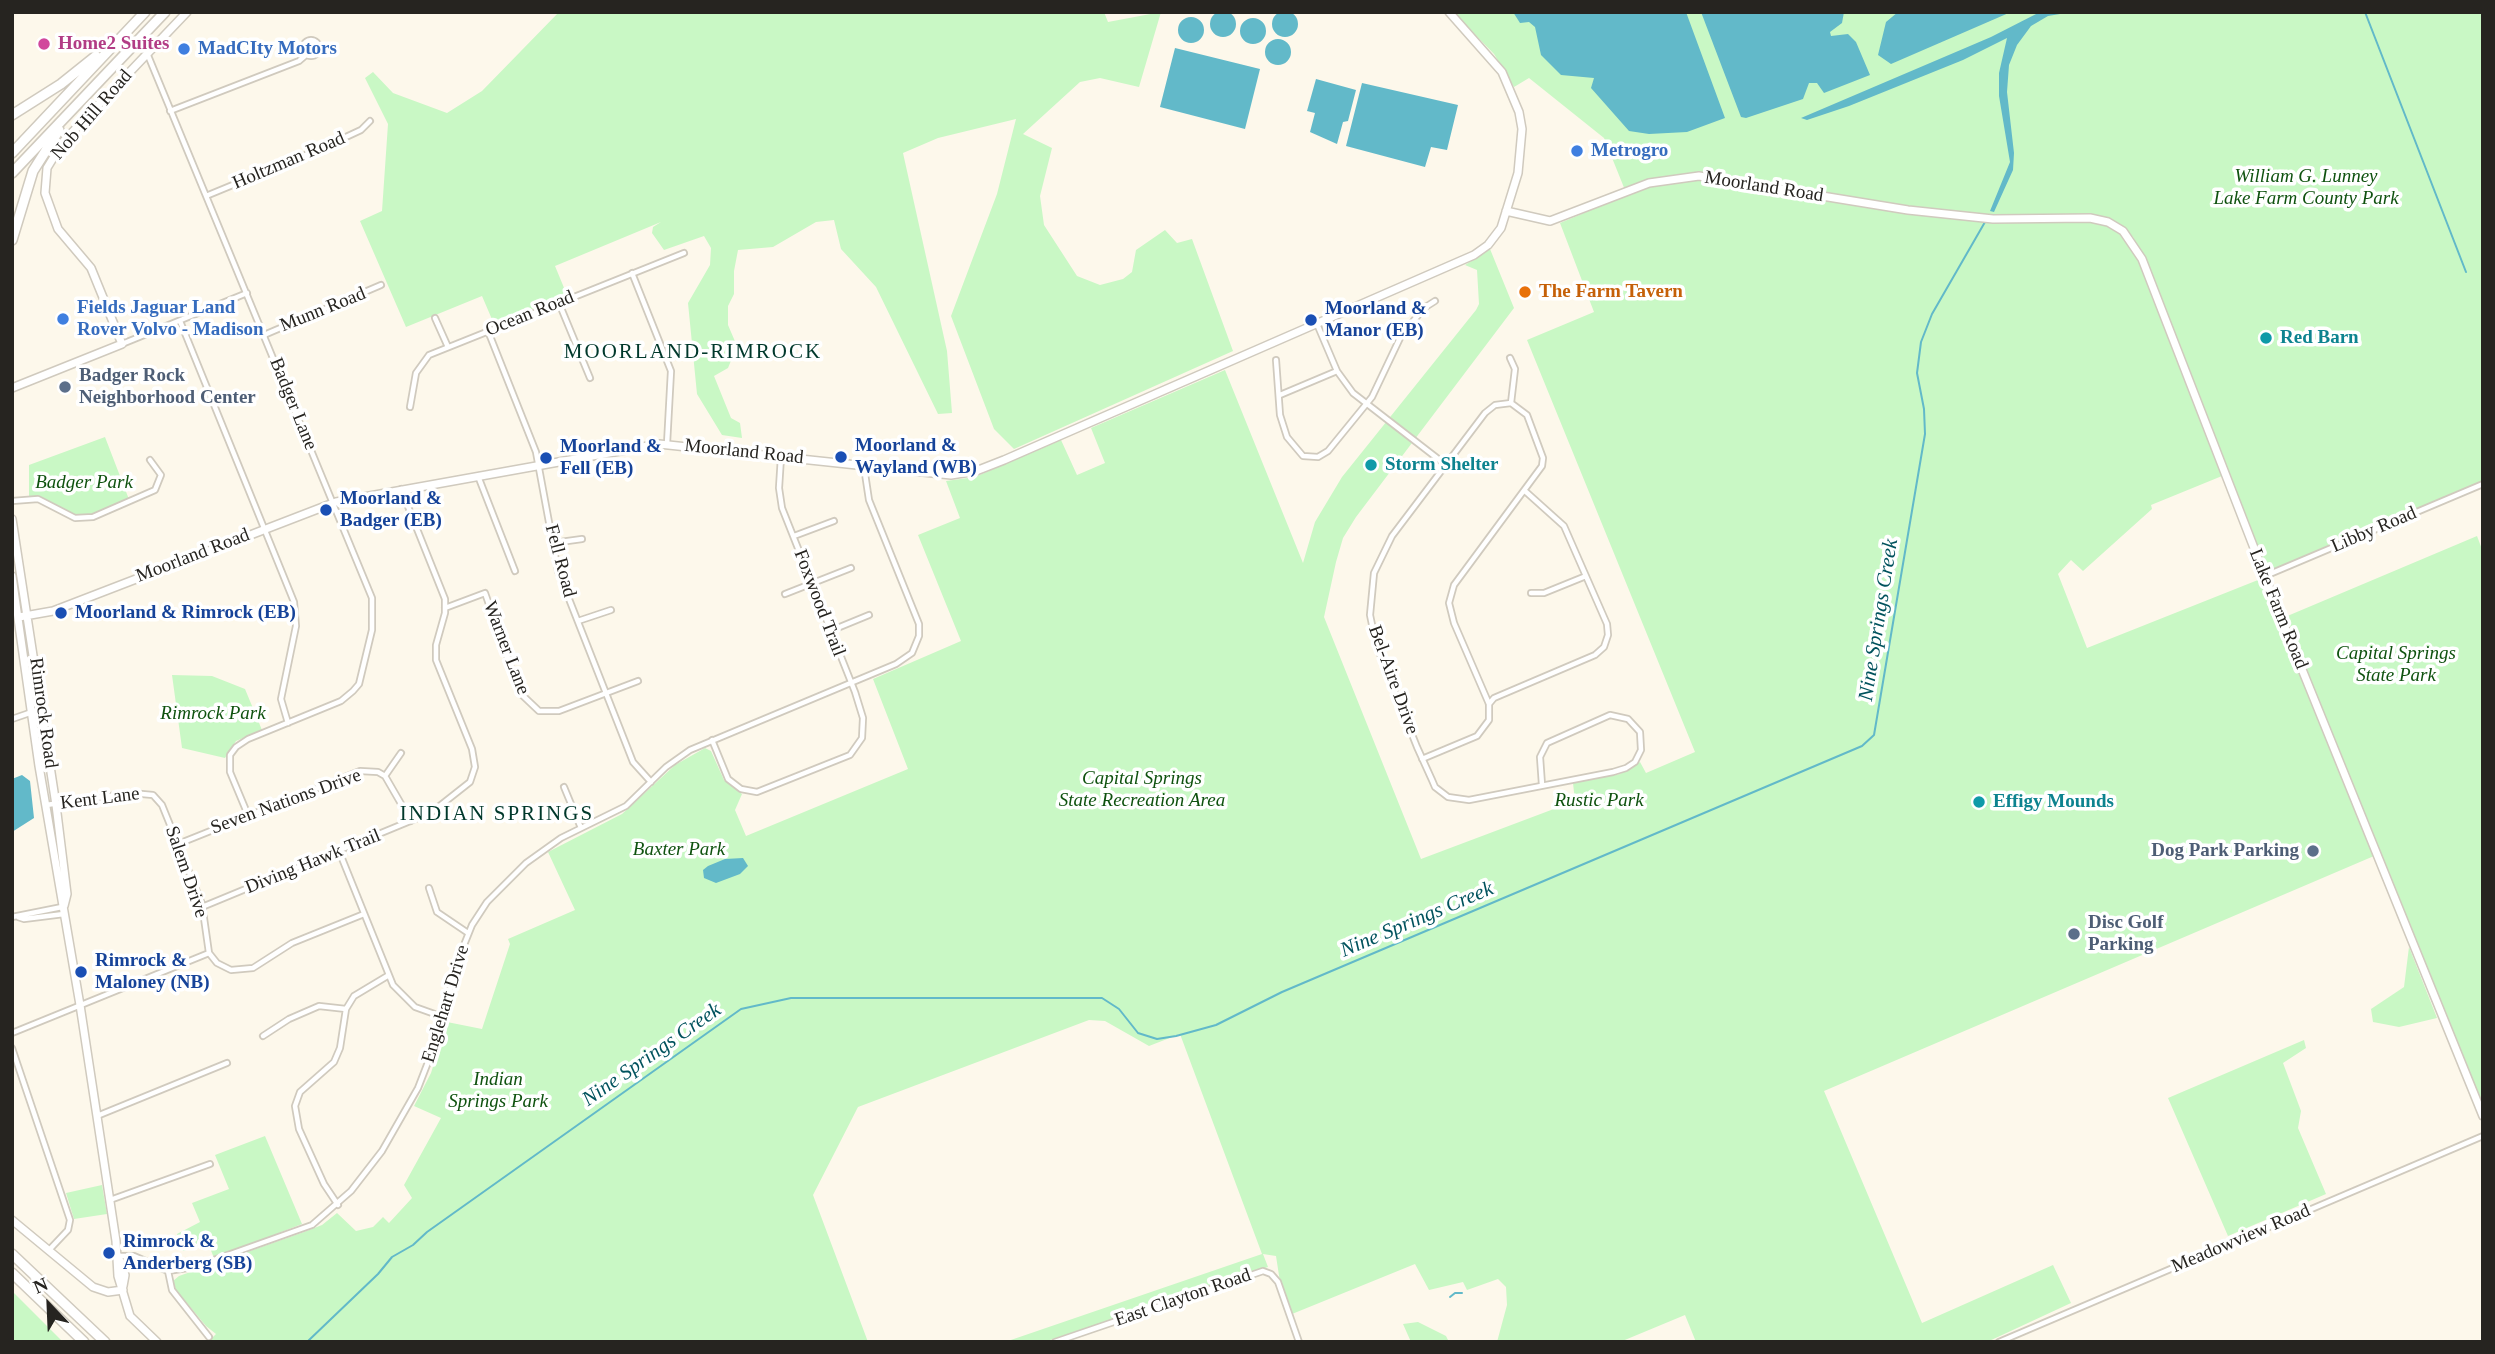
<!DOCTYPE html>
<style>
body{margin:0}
#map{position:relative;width:2495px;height:1354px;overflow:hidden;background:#fdf8eb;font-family:"Times New Roman",serif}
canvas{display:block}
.frame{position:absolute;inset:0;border:14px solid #262420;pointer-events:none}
.north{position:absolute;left:14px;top:1270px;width:70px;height:70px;-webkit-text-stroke:5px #fff;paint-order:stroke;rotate:337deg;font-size:19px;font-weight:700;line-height:28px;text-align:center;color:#262420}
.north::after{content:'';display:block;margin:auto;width:24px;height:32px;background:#262420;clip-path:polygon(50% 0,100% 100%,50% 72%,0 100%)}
</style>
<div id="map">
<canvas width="2495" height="1354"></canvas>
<div class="frame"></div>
<div class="north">N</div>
</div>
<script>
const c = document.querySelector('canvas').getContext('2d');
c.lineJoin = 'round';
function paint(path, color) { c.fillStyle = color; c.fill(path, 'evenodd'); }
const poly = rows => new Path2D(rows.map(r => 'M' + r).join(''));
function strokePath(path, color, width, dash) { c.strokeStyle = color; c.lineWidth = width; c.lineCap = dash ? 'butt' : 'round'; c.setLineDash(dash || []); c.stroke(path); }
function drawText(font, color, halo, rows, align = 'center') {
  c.font = font + ' "Times New Roman",serif'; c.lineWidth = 7; c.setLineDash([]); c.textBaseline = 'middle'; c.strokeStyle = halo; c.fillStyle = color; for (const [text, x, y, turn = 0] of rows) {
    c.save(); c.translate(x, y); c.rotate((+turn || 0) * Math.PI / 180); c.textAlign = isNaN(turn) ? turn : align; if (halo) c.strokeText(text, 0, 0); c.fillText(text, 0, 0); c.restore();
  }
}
const green = poly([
 [559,12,1104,12,1108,22,1161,12,1139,87,1100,78,1080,82,1023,134,1052,148,1040,196,1044,225,1077,276,1100,285,1123,279,1132,272,1136,250,1165,230,1177,243,1192,239,1233,351,1014,449,994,429,951,316,997,194,1016,119,938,138,903,153,947,351,952,413,938,414,876,287,841,249,834,220,816,222,773,247,738,250,734,271,734,294,728,306,728,325,737,346,728,368,714,376,731,418,740,423,742,438,722,435,697,394,688,303,710,265,711,248,704,236,664,250,652,233,653,227,661,222,555,266,567,295,494,324,482,296,406,327,360,221,382,211,388,124,365,78,373,72,393,93,447,113,482,91],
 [1453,12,2483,12,2483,481,2286,565,2271,569,2263,563,2161,297,2133,237,2111,220,1988,214,1982,222,2093,221,2111,226,2126,238,2135,251,2222,476,2151,505,2152,509,2083,571,2071,560,2058,574,2087,648,2263,578,2374,856,1824,1091,1922,1323,2053,1265,2071,1303,1987,1342,1696,1342,1685,1315,1620,1342,1497,1342,1507,1305,1506,1287,1498,1279,1467,1290,1463,1282,1429,1290,1415,1264,1292,1314,1280,1282,1276,1256,1263,1254,1268,1267,1044,1342,1005,1342,1262,1254,1180,1034,1149,1046,1105,1021,1089,1020,858,1107,813,1195,868,1342,208,1342,216,1334,206,1326,176,1290,173,1281,179,1276,304,1232,322,1225,337,1213,356,1231,373,1227,383,1217,389,1223,412,1198,404,1185,441,1118,414,1106,431,1073,447,1022,482,1029,510,944,508,939,575,910,548,852,622,814,675,765,705,748,711,751,724,780,742,794,735,810,746,836,908,769,873,679,961,641,918,535,960,518,946,481,975,477,1061,440,1077,475,1105,463,1091,428,1225,370,1303,563,1315,522,1342,477,1476,310,1479,304,1477,270,1465,265,1490,249,1514,308,1356,517,1343,538,1336,562,1324,617,1421,859,1575,801,1573,783,1620,774,1640,762,1646,773,1695,752,1527,340,1594,312,1560,223,1627,195,1604,138,1529,78,1514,87,1494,54],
 [105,437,130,502,93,517,79,519,29,498,29,465],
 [2477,536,2483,552,2483,1109,2285,617],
 [172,675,212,676,245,689,262,730,236,741,225,758,182,748],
 [2409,947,2437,1018,2399,1027,2373,1022,2371,1009,2404,987],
 [2304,1040,2306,1048,2283,1063,2301,1111,2298,1128,2326,1194,2228,1236,2168,1098],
 [265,1136,302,1224,214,1258,208,1243,183,1251,177,1234,200,1222,192,1203,229,1189,215,1155],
 [102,1185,107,1214,74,1219,66,1193],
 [12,1291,63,1342,12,1342],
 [1418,1322,1446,1336,1449,1342,1411,1342,1403,1324]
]);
const water = poly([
 '1272 24a13 13 0 1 1 26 0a13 13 0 1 1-26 0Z',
 '1210 24a13 13 0 1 1 26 0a13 13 0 1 1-26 0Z',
 [1513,12,1686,12,1725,118,1687,132,1649,134,1629,131,1591,88,1594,78,1561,75,1541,55,1535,27,1529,22,1520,23],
 [1701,12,1844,12,1842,23,1830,32,1831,36,1848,34,1856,42,1870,75,1824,93,1817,83,1809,83,1803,99,1746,118,1741,117],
 [1898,12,2011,12,1891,64,1878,55,1886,22],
 [2040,12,2072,12,2048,16,2031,26,2017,45,2009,65,2007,92,2014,153,2013,170,1994,212,1990,211,2010,162,1999,96,1999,73,2007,38,1963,60,1849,106,1807,120,1801,118,1991,37],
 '1178 30a13 13 0 1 1 26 0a13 13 0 1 1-26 0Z',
 '1240 31a13 13 0 1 1 26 0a13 13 0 1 1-26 0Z',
 '1265 52a13 13 0 1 1 26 0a13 13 0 1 1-26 0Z',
 [1175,48,1260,69,1245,129,1160,107],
 [1316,79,1356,90,1348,121,1343,122,1337,144,1310,132,1315,113,1307,111],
 [1362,83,1458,105,1447,150,1431,147,1425,167,1346,146],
 [22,775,30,781,34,818,12,832,12,779],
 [743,858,748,866,740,874,716,883,704,878,703,870,708,866,725,859]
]);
const stream = poly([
 [2365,12,2466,272],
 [1450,1297,1455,1293,1462,1293],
 [307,1342,378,1274,392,1257,413,1245,427,1232,741,1009,791,998,1102,998,1119,1009,1138,1033,1157,1039,1176,1036,1216,1025,1282,992,1862,746,1874,735,1925,434,1924,409,1917,373,1921,342,1932,314,1985,222]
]);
const street = poly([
 '303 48a8 8 0 1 1 16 0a8 8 0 1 1-16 0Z',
 [147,53,372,598,372,630,359,684,353,691,341,701,248,739,236,747,230,755,230,772,248,815],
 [170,111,299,61,306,55],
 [206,196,320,149,361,130,370,121],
 [632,273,671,371,667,444],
 [559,303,590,378],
 [435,318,448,347],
 [180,321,294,602,296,626,281,699,288,723],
 [1317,324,1337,371,1353,393,1446,465],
 [488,331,536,452,558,571,633,762,651,782],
 [264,335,381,285],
 [122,344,247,293],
 [1510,358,1515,369,1511,403],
 [1276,360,1280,415,1287,437,1303,456,1318,457,1328,451,1372,397,1401,336,1424,308,1435,301],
 [1280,395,1337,371],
 [410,407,416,373,429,355,684,253],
 [478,476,515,571],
 [12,501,38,499,75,518,93,517,155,490,161,475,150,460],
 [794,536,834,521],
 [553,543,582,539],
 [2265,576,2483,484],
 [1531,593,1544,593,1586,576],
 [785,594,851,568],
 [445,608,485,593,520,693,539,711,559,711,638,681],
 [578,621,611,610],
 [830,631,869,615],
 [1489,704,1494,698,1595,655,1604,647,1608,635,1607,624,1564,526,1525,491],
 [12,719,41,709],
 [712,740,728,779,741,789,757,792,850,755,862,738,863,718,855,692,782,508,779,488,781,457],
 [1422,759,1477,736,1489,720,1489,704,1454,623,1449,603,1454,585,1542,466,1543,458,1527,415,1511,403,1495,405,1485,413,1392,536,1374,573,1370,615,1376,644,1417,747,1432,780,1435,787,1448,797,1469,800,1613,772,1626,768,1635,762,1641,750,1640,732,1628,719,1610,715,1547,743,1540,757,1542,785],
 [385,776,401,753],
 [564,787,581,828],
 [46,805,131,793,153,795,162,805,202,904,209,953,217,963,231,970,253,968,292,943,364,914],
 [178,844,360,771,378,772,385,776,411,821],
 [339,851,393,985,415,1007,443,1017],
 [429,888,437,912,468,933],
 [202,907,432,812,470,782,475,767,472,749,436,660,436,645,445,613,445,599,401,489],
 [12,917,62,907],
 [18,917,24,919,64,914],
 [12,1033,209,953],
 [263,1036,289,1019,319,1006,346,1009],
 [12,1048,70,1220,68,1230,50,1249],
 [97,1116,227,1063],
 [110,1200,210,1164],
 [338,1205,324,1184,299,1129,295,1106,300,1092,334,1062,340,1048,346,1009,354,996,389,975],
 [119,1256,134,1256,168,1271,172,1290,209,1337],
 [168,1271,194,1267,312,1225,351,1191,382,1151,418,1088,437,1039,458,960,472,925,487,902,526,863,561,838,626,806,666,767,690,750,896,664,912,653,919,636,919,624,869,500,864,467],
 [1055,1342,1263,1271,1271,1274,1278,1282,1299,1342],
 [1999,1342,2483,1136]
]);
const secondary = poly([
 [1506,211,1550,221,1649,183,1699,176,1908,210,1993,219,2090,218,2108,222,2123,231,2142,259,2280,615,2483,1116],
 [12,388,122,344,91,268,58,229,45,193,47,168,63,142,187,12],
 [12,519,56,805,67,894,64,906],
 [12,576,39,766,80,1005,116,1241,118,1276,130,1316,157,1342],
 [19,617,53,611,336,502,659,444,951,475,976,471,1004,460,1474,255,1488,245,1501,228,1518,173,1522,129,1519,112,1502,72,1449,12],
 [12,1220,93,1287,108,1292,123,1290],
 [118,1256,125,1275,123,1286]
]);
const highway = poly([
 [12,115,61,84,96,56],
 [12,153,145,12],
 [12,173,165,12],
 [12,240,33,171,59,130],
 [12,1254,105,1342],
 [12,1273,84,1342]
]);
const markers = [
 [44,44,7,"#d1479c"],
 [184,49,7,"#3f7fe0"],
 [1577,151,7,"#3f7fe0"],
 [1525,292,7,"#e8710a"],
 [63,319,7,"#3f7fe0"],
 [1311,320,7,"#1a4fb4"],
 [2266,338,7,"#0f9aa8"],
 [65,387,7,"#5c6f8a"],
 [841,457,7,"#1a4fb4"],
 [546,458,7,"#1a4fb4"],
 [1371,465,7,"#0f9aa8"],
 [326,510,7,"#1a4fb4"],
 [61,613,7,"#1a4fb4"],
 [1979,802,7,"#0f9aa8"],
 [2313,851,7,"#5c6f8a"],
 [2074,934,7,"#5c6f8a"],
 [81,972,7,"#1a4fb4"],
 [109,1253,7,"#1a4fb4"]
];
const hotelNames = [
 ["Home2 Suites",58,44]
];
const shopNames = [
 ["MadCIty Motors",198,49],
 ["Metrogro",1591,151],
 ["Fields Jaguar Land",77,308],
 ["Rover Volvo - Madison",77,330]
];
const streetNames = [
 ["Nob Hill Road",92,115,-49],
 ["Holtzman Road",289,161,-23],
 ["Moorland Road",1764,187,9],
 ["Munn Road",323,310,-22],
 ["Ocean Road",530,314,-22],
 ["Badger Lane",293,404,68],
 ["Moorland Road",744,452,6],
 ["Libby Road",2374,530,-23],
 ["Moorland Road",193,556,-21],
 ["Fell Road",560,561,75],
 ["Foxwood Trail",819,603,69],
 ["Lake Farm Road",2278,609,68],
 ["Warner Lane",506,648,69],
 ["Bel-Aire Drive",1393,680,70],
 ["Rimrock Road",43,713,82],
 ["Kent Lane",100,799,-7],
 ["Seven Nations Drive",286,802,-20],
 ["Diving Hawk Trail",313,862,-22],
 ["Salem Drive",186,872,71],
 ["Englehart Drive",446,1004,-73],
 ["Meadowview Road",2241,1239,-23],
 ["East Clayton Road",1183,1298,-19]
];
const parkNames = [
 ["William G. Lunney",2306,177],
 ["Lake Farm County Park",2306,199],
 ["Badger Park",84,483],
 ["Capital Springs",2396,654],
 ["State Park",2396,676],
 ["Rimrock Park",213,714],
 ["Capital Springs",1142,779],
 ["State Recreation Area",1142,801],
 ["Rustic Park",1599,801],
 ["Baxter Park",679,850],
 ["Indian",498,1080],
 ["Springs Park",498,1102]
];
const foodNames = [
 ["The Farm Tavern",1539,292]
];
const transitNames = [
 ["Moorland &",1325,309],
 ["Manor (EB)",1325,331],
 ["Moorland &",855,446],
 ["Wayland (WB)",855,468],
 ["Moorland &",560,447],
 ["Fell (EB)",560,469],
 ["Moorland &",340,499],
 ["Badger (EB)",340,521],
 ["Moorland & Rimrock (EB)",75,613],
 ["Rimrock &",95,961],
 ["Maloney (NB)",95,983],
 ["Rimrock &",123,1242],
 ["Anderberg (SB)",123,1264]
];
const cultureNames = [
 ["Red Barn",2280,338],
 ["Storm Shelter",1385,465],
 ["Effigy Mounds",1993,802]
];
const serviceNames = [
 ["Badger Rock",79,376],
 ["Neighborhood Center",79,398],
 ["Dog Park Parking",2299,851,"right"],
 ["Disc Golf",2088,923],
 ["Parking",2088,945]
];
const neighbourhoodNames = [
 ["MOORLAND-RIMROCK",693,352],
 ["INDIAN SPRINGS",497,814]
];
const waterNames = [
 ["Nine Springs Creek",1879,620,-81],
 ["Nine Springs Creek",1417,920,-23],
 ["Nine Springs Creek",652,1055,-35]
];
paint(green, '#c9f8c5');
paint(water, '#62b9c9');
strokePath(stream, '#62b9c9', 2);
strokePath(street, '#d0cabe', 8);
strokePath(secondary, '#d0cabe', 10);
strokePath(highway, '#d0cabe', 12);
strokePath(street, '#fff', 4.5);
strokePath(secondary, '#fff', 7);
strokePath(highway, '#fff', 9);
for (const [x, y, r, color] of markers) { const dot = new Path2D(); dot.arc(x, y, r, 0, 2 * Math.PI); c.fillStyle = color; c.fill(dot); strokePath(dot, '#fff', 2.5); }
drawText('bold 19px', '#b23c85', '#fff', hotelNames, 'left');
drawText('bold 19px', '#366cbe', '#fff', shopNames, 'left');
drawText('19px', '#262420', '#fff', streetNames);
drawText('italic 19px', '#0f520f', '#fff', parkNames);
drawText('bold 19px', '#c56008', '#fff', foodNames, 'left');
drawText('bold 19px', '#164399', '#fff', transitNames, 'left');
drawText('bold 19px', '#0d838f', '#fff', cultureNames, 'left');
drawText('bold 19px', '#4e5e75', '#fff', serviceNames, 'left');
c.letterSpacing = '2px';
drawText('21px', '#00382b', '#fff', neighbourhoodNames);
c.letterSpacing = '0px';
drawText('italic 21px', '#00525d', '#fff', waterNames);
</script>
